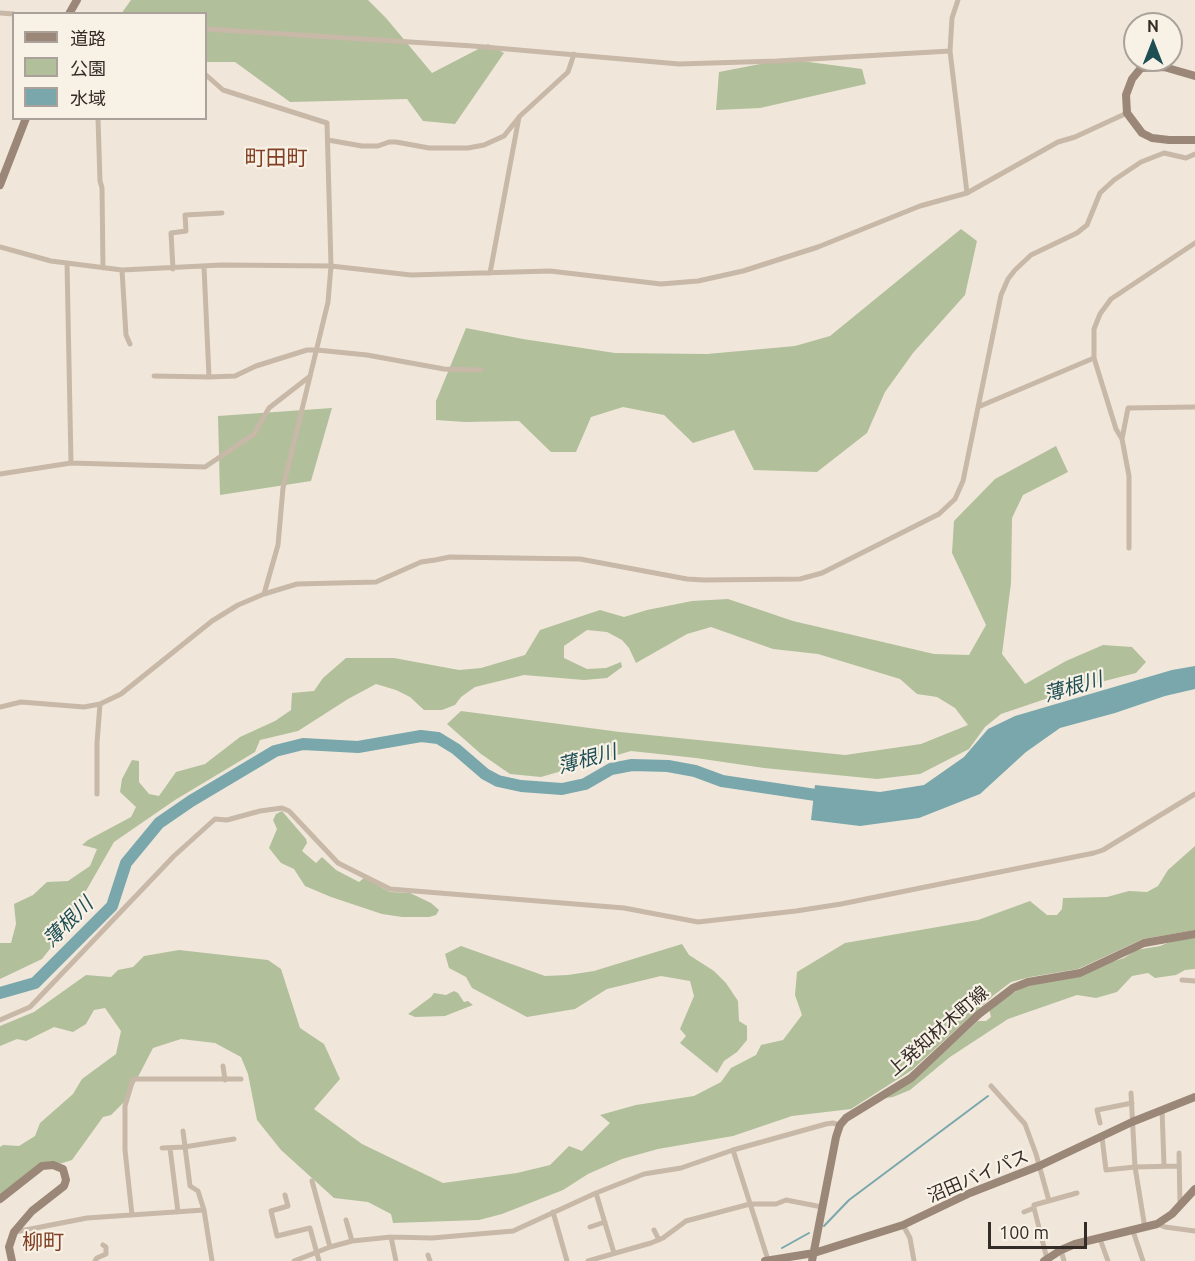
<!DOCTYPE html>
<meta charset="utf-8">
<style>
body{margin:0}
#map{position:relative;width:1195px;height:1261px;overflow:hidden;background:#f0e7da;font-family:Ubuntu,"Noto Sans JP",sans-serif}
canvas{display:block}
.legend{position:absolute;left:12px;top:12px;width:195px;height:108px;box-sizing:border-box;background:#f8f1e6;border:2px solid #aaa29a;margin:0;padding:8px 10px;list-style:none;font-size:18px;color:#342c27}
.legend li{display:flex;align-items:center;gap:12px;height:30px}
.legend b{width:30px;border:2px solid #aaa29a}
.north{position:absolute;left:1123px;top:12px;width:60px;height:60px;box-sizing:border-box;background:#f8f1e6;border:2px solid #aaa29a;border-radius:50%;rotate:0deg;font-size:16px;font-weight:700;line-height:24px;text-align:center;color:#342c27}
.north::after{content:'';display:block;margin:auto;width:21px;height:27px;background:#1e4e54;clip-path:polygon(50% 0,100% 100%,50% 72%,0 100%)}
.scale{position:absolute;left:988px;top:1222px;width:99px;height:27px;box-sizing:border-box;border:3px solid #342c27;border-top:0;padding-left:8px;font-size:18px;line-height:21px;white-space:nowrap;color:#342c27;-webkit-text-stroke:4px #f8f1e6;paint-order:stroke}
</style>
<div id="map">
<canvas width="1195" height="1261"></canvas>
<ul class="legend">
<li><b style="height:8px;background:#9b8778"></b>道路</li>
<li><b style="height:16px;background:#b1bf9b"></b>公園</li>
<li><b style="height:16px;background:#7aa7ac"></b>水域</li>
</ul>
<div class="north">N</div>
<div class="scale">100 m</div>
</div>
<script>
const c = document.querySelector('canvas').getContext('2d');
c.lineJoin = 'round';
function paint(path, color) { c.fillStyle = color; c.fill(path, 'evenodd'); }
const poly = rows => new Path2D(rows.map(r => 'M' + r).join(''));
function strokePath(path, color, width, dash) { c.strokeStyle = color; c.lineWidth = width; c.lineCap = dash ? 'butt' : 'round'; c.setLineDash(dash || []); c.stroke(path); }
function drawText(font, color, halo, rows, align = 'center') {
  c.font = font + ' Ubuntu,"Noto Sans JP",sans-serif'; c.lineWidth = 4.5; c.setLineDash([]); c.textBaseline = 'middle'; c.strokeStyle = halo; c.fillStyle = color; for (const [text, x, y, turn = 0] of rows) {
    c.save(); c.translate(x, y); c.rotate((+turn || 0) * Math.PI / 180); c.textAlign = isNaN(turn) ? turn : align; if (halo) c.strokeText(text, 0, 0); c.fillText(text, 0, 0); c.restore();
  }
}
const green = poly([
 [131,0,368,0,386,18,432,73,488,44,504,53,455,124,423,121,407,99,290,102,235,62,206,62,206,14,121,14],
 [786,59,862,69,866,84,760,108,716,110,719,72],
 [961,229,977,241,965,295,913,353,885,392,867,433,817,472,754,470,734,430,693,443,664,415,623,407,591,417,576,452,551,452,519,421,465,422,436,420,436,401,466,328,523,339,615,353,707,354,795,346,830,336],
 [332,408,311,481,220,495,218,416],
 [1056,446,1068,472,1023,495,1012,518,1011,583,1002,654,1025,684,1066,661,1103,645,1132,647,1146,662,1136,673,1081,687,1001,714,985,727,969,749,920,774,877,779,764,768,696,758,631,751,541,777,510,774,481,754,447,724,461,711,620,732,845,755,921,744,968,725,955,708,937,697,917,694,900,679,818,654,773,649,711,627,687,634,636,663,629,648,622,640,607,632,587,630,564,646,564,658,587,669,606,668,621,662,622,667,607,678,584,680,524,675,475,687,461,697,455,705,442,710,424,710,410,697,396,690,376,684,348,699,298,731,260,740,255,752,175,800,114,842,60,936,42,959,0,979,0,943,11,943,16,924,14,904,33,895,47,882,68,881,90,866,97,849,82,845,88,840,131,817,136,807,120,792,122,779,132,760,139,761,139,782,149,794,159,796,176,772,205,764,240,737,275,721,291,710,292,693,314,691,323,678,346,658,394,658,459,670,481,668,525,655,540,630,600,610,624,617,647,610,692,601,728,599,793,621,934,654,969,655,986,625,952,553,954,521,995,479],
 [282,811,306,839,307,843,302,851,316,863,322,857,336,870,359,882,364,878,390,892,410,893,431,903,439,910,436,915,429,917,402,917,382,914,331,897,305,886,294,869,281,863,269,848,277,829,273,820,276,814],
 [1195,846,1195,930,1143,939,1078,969,1030,977,1011,982,994,995,912,1070,851,1109,792,1116,733,1136,658,1149,622,1159,588,1174,563,1190,502,1214,479,1220,393,1223,391,1214,368,1202,334,1198,281,1150,257,1120,248,1074,241,1057,215,1043,181,1039,153,1048,126,1100,111,1115,103,1117,72,1160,59,1164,54,1162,0,1195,0,1147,3,1145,19,1146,35,1136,40,1123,73,1094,82,1079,116,1054,121,1031,105,1008,94,1010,86,1024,73,1032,54,1027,26,1041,17,1039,0,1046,0,1026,34,1012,86,975,111,977,118,970,133,967,144,956,179,950,268,960,281,969,300,1028,324,1044,340,1079,314,1109,362,1144,443,1183,517,1173,550,1165,569,1146,582,1151,610,1123,600,1115,636,1105,694,1096,721,1082,731,1068,756,1055,761,1045,783,1040,802,1015,795,995,797,972,845,943,978,920,1030,901,1047,915,1057,915,1062,909,1063,898,1107,897,1129,891,1147,892,1158,886,1168,870],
 [1195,936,1195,969,1185,970,1176,975,1155,978,1148,973,1132,976,1117,992,1096,998,1077,995,1008,1019,950,1057,910,1090,893,1097,886,1098,914,1079,978,1021,986,1021,991,1017,989,1009,1000,1000,1026,986,1108,963,1124,958,1136,950,1160,946,1175,940],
 [682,944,689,955,714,971,726,983,738,1001,739,1021,747,1026,747,1040,737,1052,724,1061,717,1073,680,1043,686,1036,680,1029,694,996,690,981,661,976,607,989,575,1009,527,1017,472,988,466,977,449,968,445,954,461,946,545,976,568,975,594,971],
 [454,991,458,993,464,1002,468,1001,473,1005,445,1016,415,1017,408,1014,431,997,434,993,446,995]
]);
const water = poly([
 [1195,666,1195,689,1165,696,1115,713,1060,728,1026,752,980,794,919,818,860,826,811,820,815,785,880,792,924,785,964,757,988,729,1015,716,1172,670]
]);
const stream = poly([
 [824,1226,849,1200,988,1096],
 [782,1248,809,1233]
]);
const river = poly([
 [0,993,35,983,112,906,126,863,159,823,191,801,275,751,303,744,358,747,421,736,438,738,456,749,485,774,498,781,521,786,562,789,585,784,611,769,632,765,668,766,695,771,722,781,829,797]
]);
const street = poly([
 [958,0,952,18,950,51,967,193],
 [0,13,14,14],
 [206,29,473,46,679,64,777,61,950,51],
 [206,75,223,90,327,123,331,266,328,302,283,488,278,545,264,594],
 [98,118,100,181,102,188,103,268],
 [328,140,362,146,378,146,389,142,396,142,429,148,468,148,484,145,504,136,520,116,568,72,574,54],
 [0,247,51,261,122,270,222,265,331,266,411,275,550,271,661,284,698,281,743,271,818,247,920,206,967,193,1058,142,1075,137,1127,113],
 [67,263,71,463],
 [204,267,209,377,235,376,256,366,307,350,317,350,367,355,444,369,481,370],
 [173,269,171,233,186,231,185,215,222,213],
 [122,270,126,335,130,344],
 [490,273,519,117],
 [154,376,209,377],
 [978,407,1094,358],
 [1122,439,1128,408,1195,407],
 [0,474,71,463,205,467,254,434,269,408,309,377],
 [1129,548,1129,476,1122,439,1116,429,1094,358,1094,329,1100,314,1111,299,1195,243],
 [0,707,21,702,84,707,100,704,121,694,212,621,238,605,264,594,297,584,376,582,421,562,435,560,450,557,580,559,687,579,704,580,800,579,822,573,939,514,955,499,963,481,1001,295,1008,279,1015,270,1031,255,1077,233,1087,225,1100,193,1114,180,1141,162,1164,153,1186,158,1195,154],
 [97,794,97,743,100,704],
 [1182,980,1195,981],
 [0,1020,30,1007,174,856,215,819,227,820,260,811,282,808,289,811,338,863,390,889,624,908,698,922,796,911,841,904,1094,853,1103,850,1195,794],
 [223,1066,225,1080],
 [991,1086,1025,1124,1036,1154,1049,1201],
 [1131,1093,1135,1167,1145,1228],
 [1162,1109,1164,1166],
 [1100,1123,1097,1110,1132,1103],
 [183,1131,190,1186,198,1191,204,1210,212,1261],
 [1102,1137,1106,1170,1135,1167,1179,1166],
 [162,1148,184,1147,234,1139],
 [170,1148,178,1212],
 [733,1150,768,1260],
 [1179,1153,1180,1205],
 [312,1181,330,1247],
 [596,1193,614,1253],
 [285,1195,288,1206,271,1211,277,1236,310,1228,319,1261],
 [1034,1208,1047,1259],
 [553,1212,567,1261],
 [1024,1212,1034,1208,1034,1205,1077,1193],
 [132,1215,125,1150,125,1106,133,1079,241,1079],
 [346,1220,352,1241],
 [1157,1224,1165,1227,1195,1231],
 [903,1225,910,1238,914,1261],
 [590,1227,605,1222],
 [654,1230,659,1240],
 [1133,1231,1143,1261],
 [15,1232,87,1218,204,1210],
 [391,1237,396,1261],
 [1100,1239,1108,1261],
 [1061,1250,1064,1261],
 [428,1255,430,1261],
 [95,1261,97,1258,106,1254,106,1247,103,1245],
 [294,1261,330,1247,352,1241,391,1237,432,1238,513,1231,596,1193,644,1174,681,1168,733,1150,826,1124,833,1123,840,1125],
 [588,1261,651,1243,663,1238,686,1221,750,1204,776,1204,786,1200,822,1207]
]);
const secondary = poly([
 [69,14,77,0],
 [1195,76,1164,67,1141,68,1132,79,1126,95,1127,113,1142,133,1152,138,1169,140,1195,140],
 [0,185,26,118],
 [0,1199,42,1166,53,1165,63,1169,66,1180,64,1186,32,1211,14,1232,9,1247,12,1261],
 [765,1261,814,1253,903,1225,970,1193,1039,1166,1132,1122,1195,1097],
 [812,1261,836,1137,840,1125,846,1118,911,1078,979,1014,1013,988,1028,982,1080,973,1144,943,1195,934],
 [1044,1261,1061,1250,1075,1244,1157,1224,1172,1214,1195,1189]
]);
const streetNames = [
 ["上発知材木町線",938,1031,-41],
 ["沼田バイパス",978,1176,-23]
];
const waterNames = [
 ["薄根川",1073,687,-16],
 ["薄根川",587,759,-15],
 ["薄根川",68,922,-45]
];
const quarterNames = [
 ["町田町",276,158],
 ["柳町",43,1242]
];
paint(green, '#b1bf9b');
paint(water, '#7aa7ac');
strokePath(stream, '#7aa7ac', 2);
strokePath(river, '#7aa7ac', 12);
strokePath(street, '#c8b8a7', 5);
strokePath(secondary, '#9b8778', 8);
drawText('18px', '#342c27', '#f8f1e6', streetNames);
drawText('italic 20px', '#1e4e54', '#f8f1e6', waterNames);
drawText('21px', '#813f23', '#f8f1e6', quarterNames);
</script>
